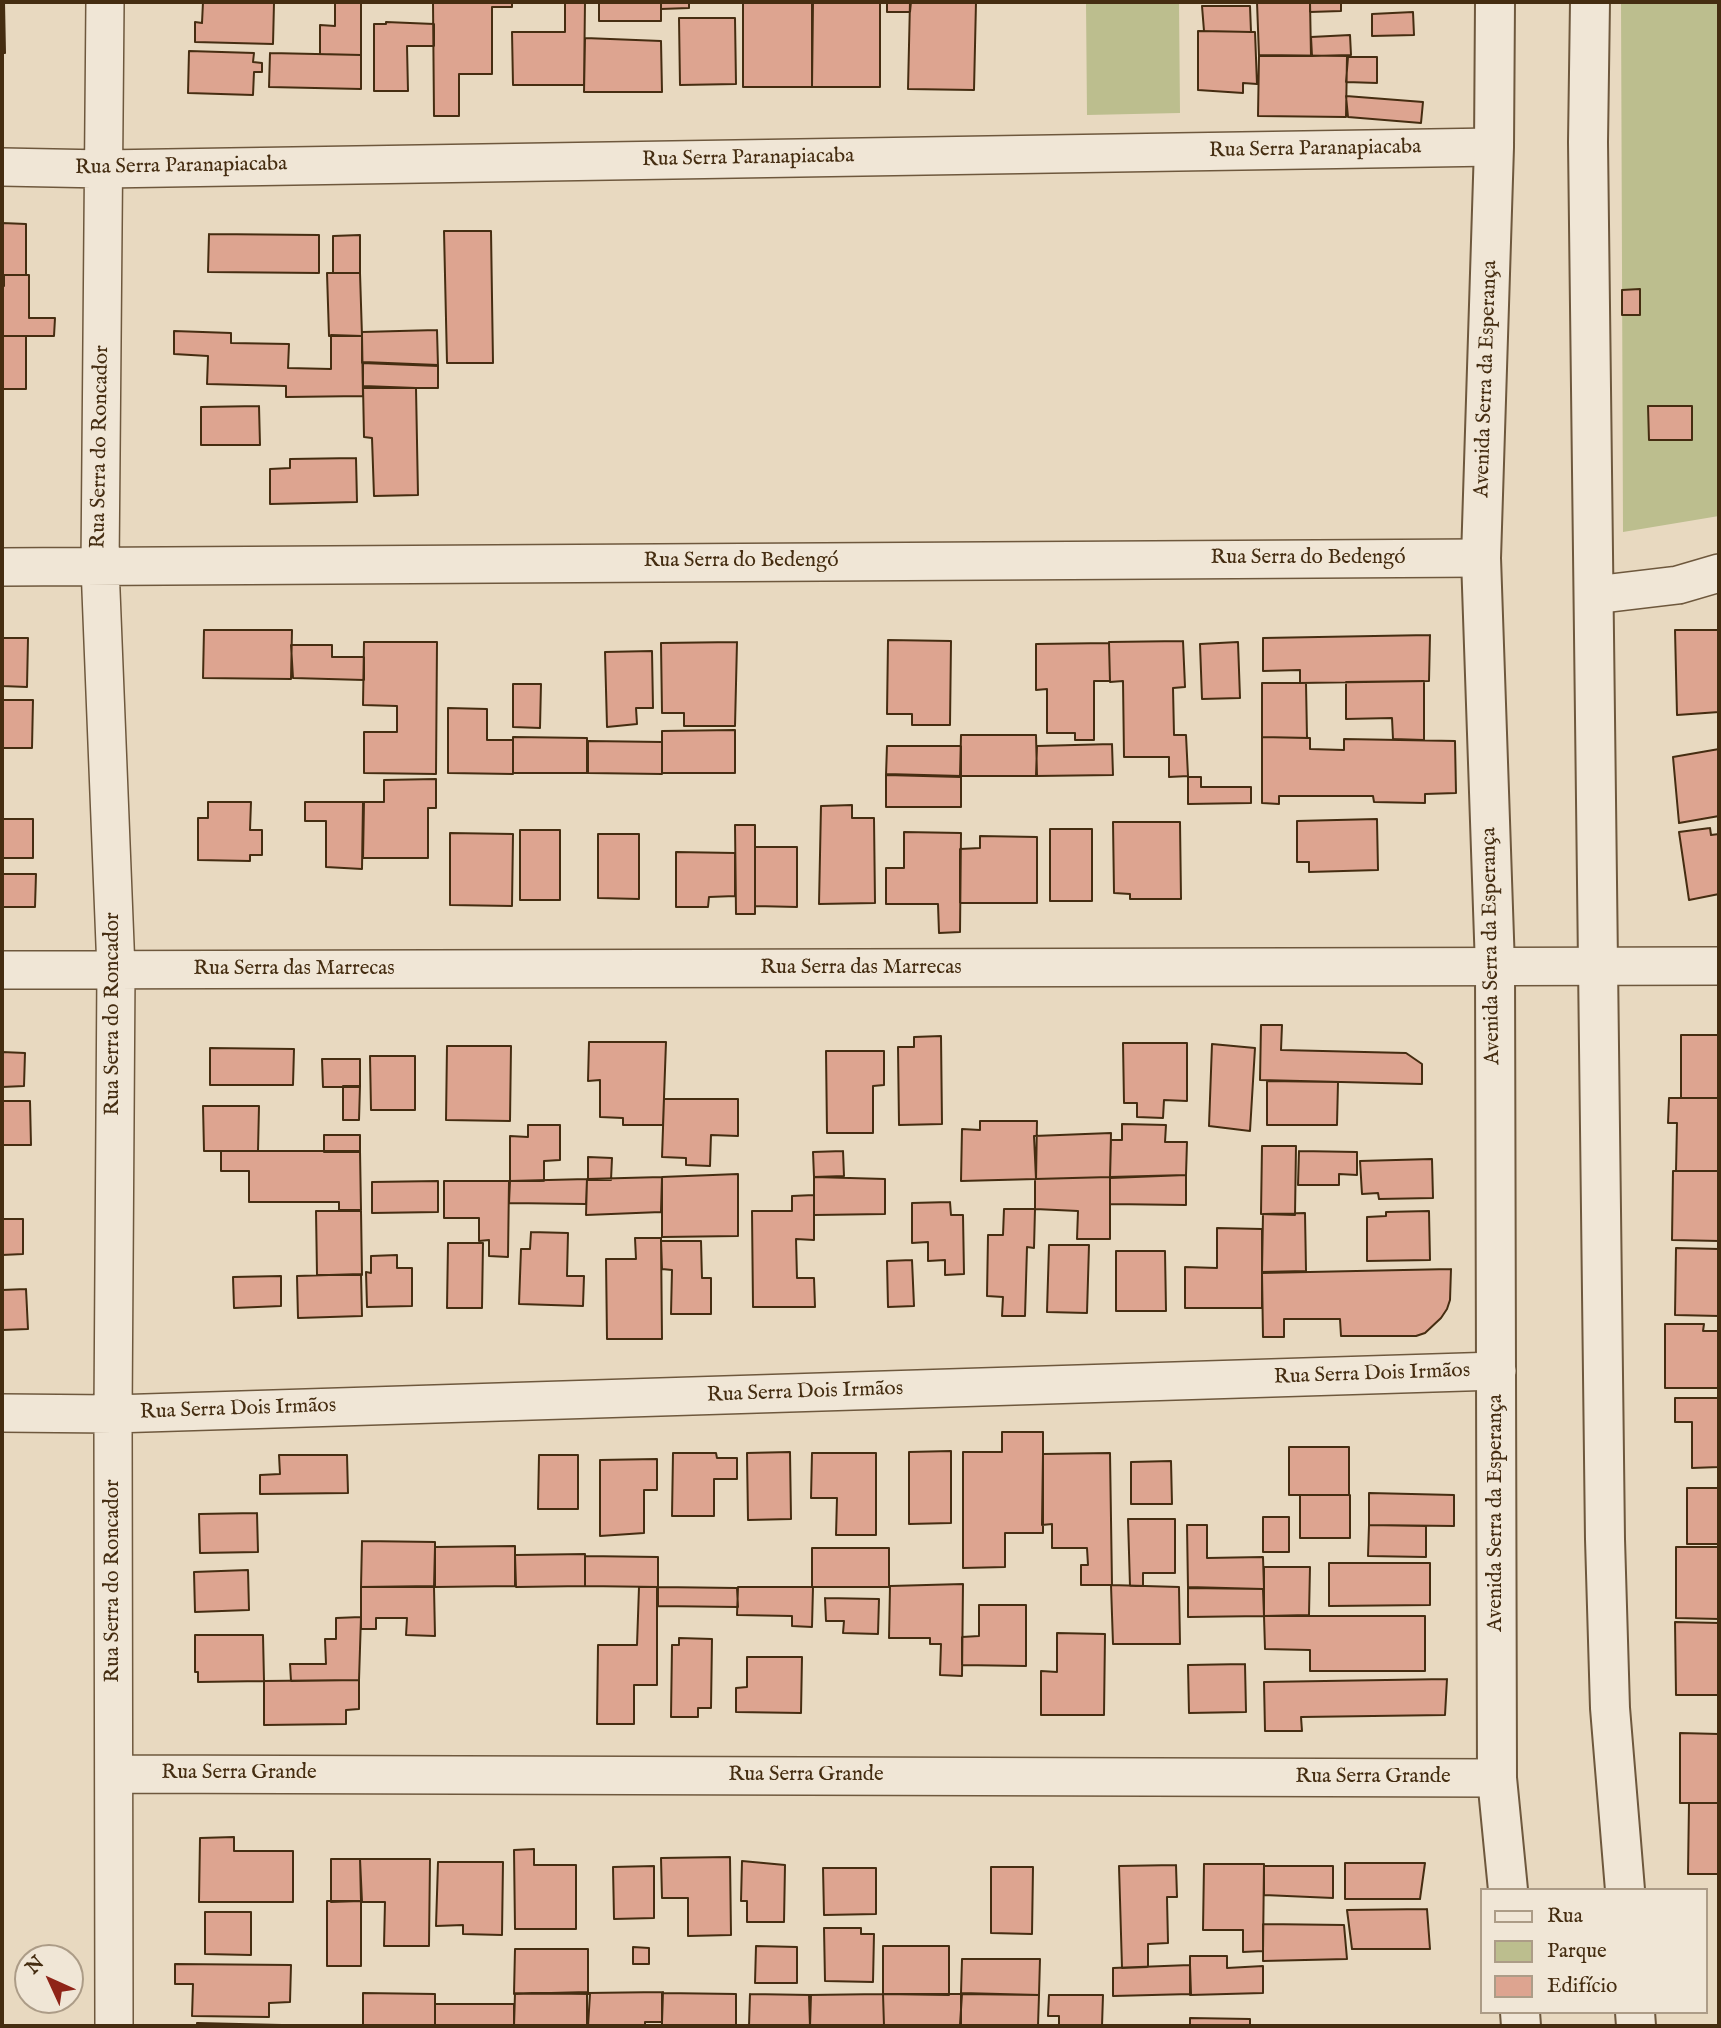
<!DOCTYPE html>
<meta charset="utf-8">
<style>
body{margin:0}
#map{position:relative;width:1721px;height:2028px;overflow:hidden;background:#e8d9c0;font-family:"IM FELL English",serif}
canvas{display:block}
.frame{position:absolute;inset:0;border:4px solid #452d11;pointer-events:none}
.legend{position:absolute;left:1480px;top:1888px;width:228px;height:126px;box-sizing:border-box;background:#f0e6d6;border:2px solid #ac9c87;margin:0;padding:9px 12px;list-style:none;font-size:21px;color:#452d11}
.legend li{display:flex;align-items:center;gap:14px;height:35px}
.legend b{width:35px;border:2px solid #ac9c87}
.north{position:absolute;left:14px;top:1944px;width:70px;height:70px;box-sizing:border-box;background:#f0e6d6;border:2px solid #ac9c87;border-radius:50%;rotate:315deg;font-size:19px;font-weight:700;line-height:28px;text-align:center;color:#452d11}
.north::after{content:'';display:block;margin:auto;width:24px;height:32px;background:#8f2418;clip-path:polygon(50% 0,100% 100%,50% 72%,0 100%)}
</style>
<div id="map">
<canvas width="1721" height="2028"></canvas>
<div class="frame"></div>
<ul class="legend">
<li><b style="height:9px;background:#f0e6d6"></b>Rua</li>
<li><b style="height:19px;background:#bcbe8e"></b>Parque</li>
<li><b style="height:19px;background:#dda490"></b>Edifício</li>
</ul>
<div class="north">N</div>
</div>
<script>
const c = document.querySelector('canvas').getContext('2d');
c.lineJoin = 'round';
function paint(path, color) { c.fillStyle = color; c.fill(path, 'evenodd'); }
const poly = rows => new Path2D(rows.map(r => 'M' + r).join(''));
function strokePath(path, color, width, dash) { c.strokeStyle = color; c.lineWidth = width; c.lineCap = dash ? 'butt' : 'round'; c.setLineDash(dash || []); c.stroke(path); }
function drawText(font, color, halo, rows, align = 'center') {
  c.font = font + ' "IM FELL English",serif'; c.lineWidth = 5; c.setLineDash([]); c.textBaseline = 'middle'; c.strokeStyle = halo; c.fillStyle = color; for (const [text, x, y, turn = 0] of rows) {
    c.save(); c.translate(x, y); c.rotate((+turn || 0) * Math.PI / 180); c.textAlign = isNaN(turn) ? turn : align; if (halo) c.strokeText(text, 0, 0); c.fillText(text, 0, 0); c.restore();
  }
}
const green = poly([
 [1086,2,1179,2,1180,113,1087,115],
 [1621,2,1719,2,1719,516,1623,532]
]);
const building = poly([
 [2,2,4,2,5,53,2,53,2,2],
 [203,2,274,3,273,44,195,42,195,22,202,23,203,2],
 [335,2,361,2,361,55,320,54,320,25,335,26,335,2],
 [433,2,512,2,512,7,492,7,492,74,459,74,459,116,434,116,433,2],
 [565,2,585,2,584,85,513,85,512,32,565,32,565,2],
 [585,2,661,2,661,21,599,21,599,3,585,2],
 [661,2,689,2,689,8,661,9,661,2],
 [743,2,812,2,812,87,743,87,743,2],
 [813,2,880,2,880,87,812,87,813,2],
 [887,2,911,2,910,12,887,12,887,2],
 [910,2,976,2,974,90,908,89,910,2],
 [1257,2,1310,2,1311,56,1259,56,1257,2],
 [1310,2,1341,2,1341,11,1310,12,1310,2],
 [1202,6,1250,6,1251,32,1204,31,1202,6],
 [1413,12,1414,35,1372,36,1372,14,1413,12],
 [679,18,735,18,736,84,680,85,679,18],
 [386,22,434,24,434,46,407,46,408,91,374,91,374,24,386,24,386,22],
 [1198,31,1255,32,1257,84,1243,83,1243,93,1198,90,1198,31],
 [1350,35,1351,55,1312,56,1311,37,1350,35],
 [585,38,661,41,662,92,584,92,585,38],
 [189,51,254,53,253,62,262,63,262,72,254,72,253,95,188,93,189,51],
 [270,53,361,55,361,89,269,87,270,53],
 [1259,55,1347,56,1346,117,1258,116,1259,55],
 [1348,57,1377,57,1377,83,1346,82,1348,57],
 [1346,96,1423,102,1421,123,1348,117,1346,96],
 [2,223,26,224,26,275,2,275,2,223],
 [444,231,491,231,493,363,447,363,444,231],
 [209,234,319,235,319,273,208,272,209,234],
 [360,235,360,273,333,273,333,236,360,235],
 [327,273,360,273,362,336,329,336,327,273],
 [4,275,29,275,29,318,55,318,54,336,2,336,2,286,4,286,4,275],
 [1640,289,1640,315,1622,315,1622,290,1640,289],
 [437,330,438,366,362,363,362,332,437,330],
 [174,331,231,333,231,343,289,344,288,368,331,369,331,335,362,336,363,396,286,397,286,386,207,384,208,356,174,354,174,331],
 [2,336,26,336,26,389,2,389,2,336],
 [363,362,438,365,438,388,363,388,363,362],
 [363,386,416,388,418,495,374,496,372,438,364,437,363,386],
 [259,406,260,445,201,445,201,407,259,406],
 [1648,406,1692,406,1692,440,1649,440,1648,406],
 [356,458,357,502,270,504,270,469,290,468,290,459,356,458],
 [204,630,292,630,291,679,203,678,204,630],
 [1675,630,1719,630,1719,712,1677,715,1675,630],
 [1430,635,1429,681,1300,683,1300,670,1263,671,1263,638,1430,635],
 [2,638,28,638,27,687,2,686,2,638],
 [888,640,951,641,950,725,912,725,912,714,887,714,888,640],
 [1183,641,1185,687,1173,688,1174,735,1186,735,1188,776,1169,777,1169,757,1124,757,1123,681,1110,682,1109,642,1183,641],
 [364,642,437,642,436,774,364,773,364,732,397,732,397,706,363,705,364,642],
 [737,642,735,726,684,726,684,713,662,713,661,643,737,642],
 [1238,642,1240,698,1202,699,1200,644,1238,642],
 [1109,643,1110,681,1094,681,1094,740,1075,740,1075,733,1047,733,1047,689,1036,690,1036,644,1109,643],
 [291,645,332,645,332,657,364,657,364,680,293,678,291,645],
 [652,651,653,708,636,708,637,724,607,727,605,652,652,651],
 [1424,681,1424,740,1393,739,1392,718,1346,719,1346,682,1424,681],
 [1262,683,1306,683,1307,738,1262,737,1262,683],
 [513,684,541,684,540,728,513,727,513,684],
 [2,700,33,700,32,748,2,748,2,700],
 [448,708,487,709,487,740,513,740,513,774,448,773,448,708],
 [735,730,735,773,662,773,662,731,735,730],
 [961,735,1036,735,1037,776,960,776,961,735],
 [513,737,587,738,587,773,513,773,513,737],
 [1262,737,1310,738,1310,749,1344,750,1344,739,1455,741,1456,793,1425,794,1425,803,1374,802,1373,796,1279,796,1279,804,1262,803,1262,737],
 [588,741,662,742,662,774,588,773,588,741],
 [1112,744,1113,775,1036,776,1037,746,1112,744],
 [887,746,961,746,961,777,886,775,887,746],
 [1719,749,1719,816,1679,823,1673,757,1719,749],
 [886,774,961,776,961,807,886,807,886,774],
 [1188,777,1201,777,1201,787,1251,787,1251,803,1188,804,1188,777],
 [436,779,436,808,428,808,428,858,363,858,364,802,384,802,384,780,436,779],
 [208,802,251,802,250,830,262,830,262,855,250,855,250,861,198,860,198,818,208,818,208,802],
 [305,802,363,802,362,869,326,867,326,821,305,821,305,802],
 [852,805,852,818,874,818,875,903,819,904,821,806,852,805],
 [2,819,33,819,33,858,2,858,2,819],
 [1377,819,1378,870,1309,872,1309,862,1297,862,1297,821,1377,819],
 [1113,822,1180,822,1181,899,1130,899,1130,894,1114,893,1113,822],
 [735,825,755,825,755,914,736,914,735,825],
 [1710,828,1711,835,1719,834,1719,894,1689,900,1679,832,1710,828],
 [1050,829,1092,829,1092,901,1050,901,1050,829],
 [520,830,560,830,560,900,520,900,520,830],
 [904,832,961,833,960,932,939,933,938,904,886,904,886,868,904,868,904,832],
 [450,833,513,834,512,906,450,905,450,833],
 [598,834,639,834,639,899,598,898,598,834],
 [980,836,1037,837,1037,903,960,903,960,849,980,848,980,836],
 [755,847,797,847,797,907,755,906,755,847],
 [676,852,735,853,735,896,709,897,708,907,676,907,676,852],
 [2,874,36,874,35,907,2,907,2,874],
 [1261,1025,1282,1025,1281,1050,1406,1053,1422,1064,1422,1084,1260,1080,1261,1025],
 [1681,1035,1719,1035,1719,1098,1681,1098,1681,1035],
 [941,1036,942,1124,899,1125,898,1047,914,1047,914,1037,941,1036],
 [589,1042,666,1042,663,1125,623,1125,623,1118,600,1117,600,1080,588,1081,589,1042],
 [1123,1043,1187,1043,1187,1101,1164,1100,1163,1118,1137,1117,1137,1103,1124,1103,1123,1043],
 [1212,1044,1255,1048,1250,1131,1209,1126,1212,1044],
 [447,1046,511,1046,510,1121,446,1120,447,1046],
 [210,1048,294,1049,293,1085,210,1085,210,1048],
 [826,1051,884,1051,884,1085,873,1086,873,1133,827,1133,826,1051],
 [2,1052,25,1053,24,1086,2,1087,2,1052],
 [370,1056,415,1056,415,1110,371,1110,370,1056],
 [322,1059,360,1059,360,1087,323,1087,322,1059],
 [1267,1081,1338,1082,1337,1125,1267,1125,1267,1081],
 [343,1086,360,1086,359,1120,343,1120,343,1086],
 [1669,1098,1719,1098,1719,1171,1676,1171,1677,1123,1668,1123,1669,1098],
 [664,1099,738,1099,738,1136,711,1135,710,1166,686,1165,686,1158,662,1157,664,1099],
 [2,1101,30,1101,31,1145,2,1145,2,1101],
 [203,1106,259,1106,258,1151,204,1151,203,1106],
 [980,1121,1037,1121,1036,1179,961,1181,962,1129,980,1130,980,1121],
 [1122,1124,1166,1125,1165,1142,1187,1142,1186,1175,1110,1177,1111,1140,1122,1140,1122,1124],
 [528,1125,560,1125,560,1160,544,1161,544,1181,510,1181,510,1136,528,1137,528,1125],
 [1111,1133,1110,1177,1036,1179,1034,1136,1111,1133],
 [324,1135,360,1135,360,1152,324,1152,324,1135],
 [1262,1146,1296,1146,1295,1215,1261,1214,1262,1146],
 [221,1151,360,1151,361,1210,339,1210,339,1202,249,1202,249,1171,221,1171,221,1151],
 [843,1151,844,1176,814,1177,813,1152,843,1151],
 [1299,1151,1357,1152,1357,1175,1339,1174,1339,1185,1298,1185,1299,1151],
 [588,1157,612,1158,611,1180,588,1180,588,1157],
 [1432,1159,1433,1198,1379,1199,1378,1193,1362,1194,1360,1161,1432,1159],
 [1673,1171,1719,1171,1719,1241,1672,1240,1673,1171],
 [738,1174,738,1236,662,1237,662,1177,738,1174],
 [1186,1175,1186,1205,1110,1204,1110,1178,1186,1175],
 [662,1177,661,1212,586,1215,587,1179,662,1177],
 [814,1177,885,1179,885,1214,814,1215,814,1177],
 [1110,1177,1110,1239,1077,1239,1078,1211,1035,1209,1035,1179,1110,1177],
 [587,1179,586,1204,509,1203,510,1181,587,1179],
 [438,1181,438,1212,372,1213,372,1182,438,1181],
 [444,1181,509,1181,508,1257,489,1256,489,1240,479,1241,479,1218,444,1218,444,1181],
 [814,1195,814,1240,796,1239,797,1278,814,1278,815,1307,753,1307,752,1211,792,1211,792,1196,814,1195],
 [950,1202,951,1215,963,1215,964,1274,945,1275,945,1260,928,1261,928,1242,912,1243,912,1203,950,1202],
 [1004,1209,1035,1209,1034,1248,1027,1247,1025,1316,1002,1316,1003,1297,987,1296,988,1235,1003,1235,1004,1209],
 [316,1211,361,1211,362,1275,317,1275,316,1211],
 [1429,1211,1430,1260,1367,1261,1367,1217,1386,1216,1386,1212,1429,1211],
 [1305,1213,1306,1271,1262,1272,1263,1214,1305,1213],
 [2,1219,23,1219,23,1254,2,1255,2,1219],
 [1217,1228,1262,1229,1262,1308,1185,1308,1185,1267,1217,1268,1217,1228],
 [531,1232,568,1233,567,1276,584,1276,583,1306,519,1304,521,1249,530,1249,531,1232],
 [635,1238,661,1238,662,1339,607,1339,606,1259,636,1259,635,1238],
 [661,1241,701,1241,702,1278,711,1278,711,1314,671,1314,672,1270,662,1269,661,1241],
 [448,1243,483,1243,482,1308,447,1308,448,1243],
 [1049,1245,1089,1245,1087,1313,1047,1312,1049,1245],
 [1676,1248,1719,1249,1719,1316,1675,1315,1676,1248],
 [1116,1251,1165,1251,1166,1311,1116,1311,1116,1251],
 [397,1255,397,1268,412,1268,412,1306,367,1307,366,1272,371,1273,371,1256,397,1255],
 [912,1260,914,1306,888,1307,887,1261,912,1260],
 [1451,1269,1450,1300,1447,1309,1441,1318,1425,1333,1416,1336,1341,1336,1340,1319,1284,1319,1284,1337,1263,1337,1262,1273,1451,1269],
 [361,1274,362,1316,298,1318,297,1276,361,1274],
 [281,1276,281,1306,234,1308,233,1277,281,1276],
 [26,1289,28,1329,2,1330,2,1290,26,1289],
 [1665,1324,1704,1324,1703,1331,1719,1331,1719,1388,1665,1388,1665,1324],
 [1675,1398,1719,1398,1719,1467,1692,1468,1692,1422,1675,1422,1675,1398],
 [1002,1432,1043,1432,1043,1533,1005,1533,1005,1567,963,1568,963,1452,1002,1452,1002,1432],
 [1289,1447,1349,1447,1349,1495,1289,1495,1289,1447],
 [951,1451,951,1523,909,1524,909,1452,951,1451],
 [790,1452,791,1519,748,1520,747,1453,790,1452],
 [673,1453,716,1453,717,1458,737,1458,737,1479,714,1479,714,1516,672,1516,673,1453],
 [812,1453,876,1453,876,1535,836,1535,837,1498,811,1498,812,1453],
 [1110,1453,1112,1585,1081,1585,1081,1565,1088,1565,1087,1548,1052,1548,1052,1524,1042,1525,1043,1454,1110,1453],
 [279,1455,347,1455,348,1493,260,1494,260,1475,280,1474,279,1455],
 [539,1455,578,1455,578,1509,538,1509,539,1455],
 [657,1459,657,1490,644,1490,644,1533,600,1536,600,1460,657,1459],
 [1171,1461,1172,1504,1131,1504,1131,1462,1171,1461],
 [1687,1488,1719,1488,1719,1544,1687,1544,1687,1488],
 [1369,1493,1454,1495,1454,1526,1369,1525,1369,1493],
 [1300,1495,1350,1495,1350,1538,1300,1538,1300,1495],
 [257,1513,258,1552,200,1553,199,1514,257,1513],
 [1263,1517,1289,1517,1289,1552,1263,1552,1263,1517],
 [1128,1519,1175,1519,1175,1573,1143,1573,1143,1586,1130,1586,1128,1519],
 [1187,1525,1207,1525,1207,1558,1263,1557,1264,1589,1188,1588,1187,1525],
 [1369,1525,1426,1526,1426,1557,1368,1556,1369,1525],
 [362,1541,435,1542,435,1586,361,1587,362,1541],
 [515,1546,515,1586,434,1587,435,1547,515,1546],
 [1676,1547,1719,1547,1719,1619,1676,1618,1676,1547],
 [812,1548,889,1548,889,1587,812,1587,812,1548],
 [585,1554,585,1586,516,1587,515,1555,585,1554],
 [585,1556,658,1557,658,1587,585,1586,585,1556],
 [1329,1563,1430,1563,1430,1605,1329,1606,1329,1563],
 [1264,1567,1310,1567,1309,1615,1264,1616,1264,1567],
 [248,1570,249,1610,195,1612,194,1572,248,1570],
 [963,1584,962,1676,940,1675,941,1644,930,1644,930,1638,889,1638,890,1586,963,1584],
 [1111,1585,1179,1587,1180,1644,1113,1644,1111,1585],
 [361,1587,434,1587,435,1636,406,1635,407,1618,376,1618,376,1629,361,1629,361,1587],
 [639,1587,657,1587,657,1685,634,1685,634,1724,597,1724,598,1645,637,1645,639,1587],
 [658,1587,737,1588,738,1607,658,1606,658,1587],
 [738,1587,813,1587,812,1627,792,1626,792,1616,737,1615,738,1587],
 [1188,1587,1263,1589,1264,1616,1188,1617,1188,1587],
 [825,1598,879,1599,878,1634,843,1633,844,1621,826,1621,825,1598],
 [979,1605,1026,1605,1026,1666,962,1665,962,1637,979,1636,979,1605],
 [1264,1616,1425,1616,1425,1671,1310,1671,1310,1650,1265,1649,1264,1616],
 [361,1617,359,1680,291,1681,290,1664,326,1664,325,1639,336,1639,336,1618,361,1617],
 [1675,1622,1719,1623,1719,1695,1676,1695,1675,1622],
 [1057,1633,1105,1634,1104,1715,1041,1715,1041,1671,1057,1672,1057,1633],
 [195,1635,263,1635,264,1681,198,1682,198,1672,195,1672,195,1635],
 [679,1638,712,1639,711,1708,698,1708,698,1717,671,1717,672,1645,679,1645,679,1638],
 [747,1657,802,1657,801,1713,736,1712,736,1688,747,1687,747,1657],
 [1245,1664,1246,1712,1189,1713,1188,1665,1245,1664],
 [1447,1679,1445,1715,1301,1717,1302,1731,1265,1731,1264,1682,1447,1679],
 [359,1680,359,1709,346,1710,346,1724,264,1725,264,1681,359,1680],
 [1680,1733,1719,1734,1719,1803,1680,1803,1680,1733],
 [1689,1803,1719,1803,1719,1874,1688,1874,1689,1803],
 [234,1837,234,1851,293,1851,293,1902,199,1902,200,1838,234,1837],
 [534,1849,534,1865,576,1865,576,1929,515,1929,514,1850,534,1849],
 [730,1857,731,1935,688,1936,688,1898,662,1898,661,1858,730,1857],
 [331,1859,360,1859,361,1901,331,1902,331,1859],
 [360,1859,430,1859,429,1946,384,1946,385,1902,362,1902,360,1859],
 [742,1861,785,1865,784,1922,747,1922,747,1901,741,1901,742,1861],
 [438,1862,503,1862,502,1935,463,1934,463,1925,436,1926,438,1862],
 [1345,1863,1425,1863,1420,1899,1345,1899,1345,1863],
 [1204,1864,1264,1864,1263,1951,1243,1952,1243,1930,1203,1930,1204,1864],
 [1176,1865,1177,1897,1167,1897,1168,1943,1148,1944,1148,1967,1122,1968,1119,1866,1176,1865],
 [654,1866,654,1918,614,1919,613,1867,654,1866],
 [1264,1866,1333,1866,1333,1898,1264,1895,1264,1866],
 [991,1867,1033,1867,1032,1934,991,1933,991,1867],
 [823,1868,876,1868,876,1914,824,1915,823,1868],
 [327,1901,361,1901,361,1966,327,1966,327,1901],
 [1427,1909,1430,1949,1352,1949,1347,1910,1427,1909],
 [205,1912,251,1912,251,1955,205,1954,205,1912],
 [1263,1924,1344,1925,1347,1959,1263,1961,1263,1924],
 [824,1928,861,1928,861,1934,874,1934,873,1982,825,1981,824,1928],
 [756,1946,797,1947,797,1983,755,1983,756,1946],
 [883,1946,949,1946,949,1995,883,1994,883,1946],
 [633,1947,649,1948,649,1964,633,1964,633,1947],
 [515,1949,588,1949,588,1992,514,1994,515,1949],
 [1190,1956,1227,1956,1227,1968,1263,1966,1263,1993,1190,1995,1190,1956],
 [962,1959,1040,1959,1039,1995,961,1993,962,1959],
 [175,1964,291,1965,290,2002,269,2003,269,2017,192,2016,193,1984,175,1984,175,1964],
 [1190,1965,1191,1994,1113,1996,1113,1968,1190,1965],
 [663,1992,662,2022,645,2022,645,2026,587,2026,587,1993,663,1992],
 [363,1993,435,1994,435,2026,363,2026,363,1993],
 [515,1993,590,1994,588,2026,514,2026,515,1993],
 [662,1993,736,1994,736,2026,662,2026,662,1993],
 [750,1994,811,1995,810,2026,749,2026,750,1994],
 [883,1994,961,1994,961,2026,884,2026,883,1994],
 [883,1994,884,2026,810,2026,809,1995,883,1994],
 [962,1994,1039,1995,1038,2026,960,2025,962,1994],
 [1049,1995,1103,1995,1102,2026,1059,2026,1059,2016,1048,2016,1049,1995],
 [435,2004,514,2004,514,2026,435,2026,435,2004],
 [1190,2018,1250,2019,1250,2026,1190,2026,1190,2018],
 [197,2023,282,2025,197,2026,197,2023]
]);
const minor = poly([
 [105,2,100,566,116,970,113,1414,114,2026],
 [2,167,104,169,1494,147],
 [2,567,1481,558],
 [1594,595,1678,585,1719,573],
 [2,970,1719,966],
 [2,1413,113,1414,1497,1371],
 [115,1774,1497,1778]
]);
const tertiary = poly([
 [1495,2,1494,147,1481,558,1495,967,1497,1778,1508,1890],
 [1590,2,1588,142,1605,1539,1610,1708,1625,1890],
 [1520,2012,1521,2026],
 [1635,2012,1636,2026]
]);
const streetNames = [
 ["Rua Serra Paranapiacaba",1315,150,-1],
 ["Rua Serra Paranapiacaba",748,159,-1],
 ["Rua Serra Paranapiacaba",181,167,-1],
 ["Avenida Serra da Esperança",1487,379,-88],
 ["Rua Serra do Roncador",101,447,-89],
 ["Rua Serra do Bedengó",1308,559],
 ["Rua Serra do Bedengó",741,562],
 ["Avenida Serra da Esperança",1492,946,-91],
 ["Rua Serra das Marrecas",861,969],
 ["Rua Serra das Marrecas",294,970],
 ["Rua Serra do Roncador",114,1014,-90],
 ["Rua Serra Dois Irmãos",1372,1375,-2],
 ["Rua Serra Dois Irmãos",805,1393,-2],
 ["Rua Serra Dois Irmãos",238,1410,-2],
 ["Avenida Serra da Esperança",1497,1513,-90],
 ["Rua Serra do Roncador",114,1581,-90],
 ["Rua Serra Grande",239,1774],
 ["Rua Serra Grande",806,1776],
 ["Rua Serra Grande",1373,1778]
];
paint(green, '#bcbe8e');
paint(building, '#dda490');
strokePath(building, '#452d11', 2);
strokePath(minor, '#6e583d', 40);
strokePath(tertiary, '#6e583d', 42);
strokePath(minor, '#f0e6d6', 37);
strokePath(tertiary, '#f0e6d6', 38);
drawText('21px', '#452d11', '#f0e6d6', streetNames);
</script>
